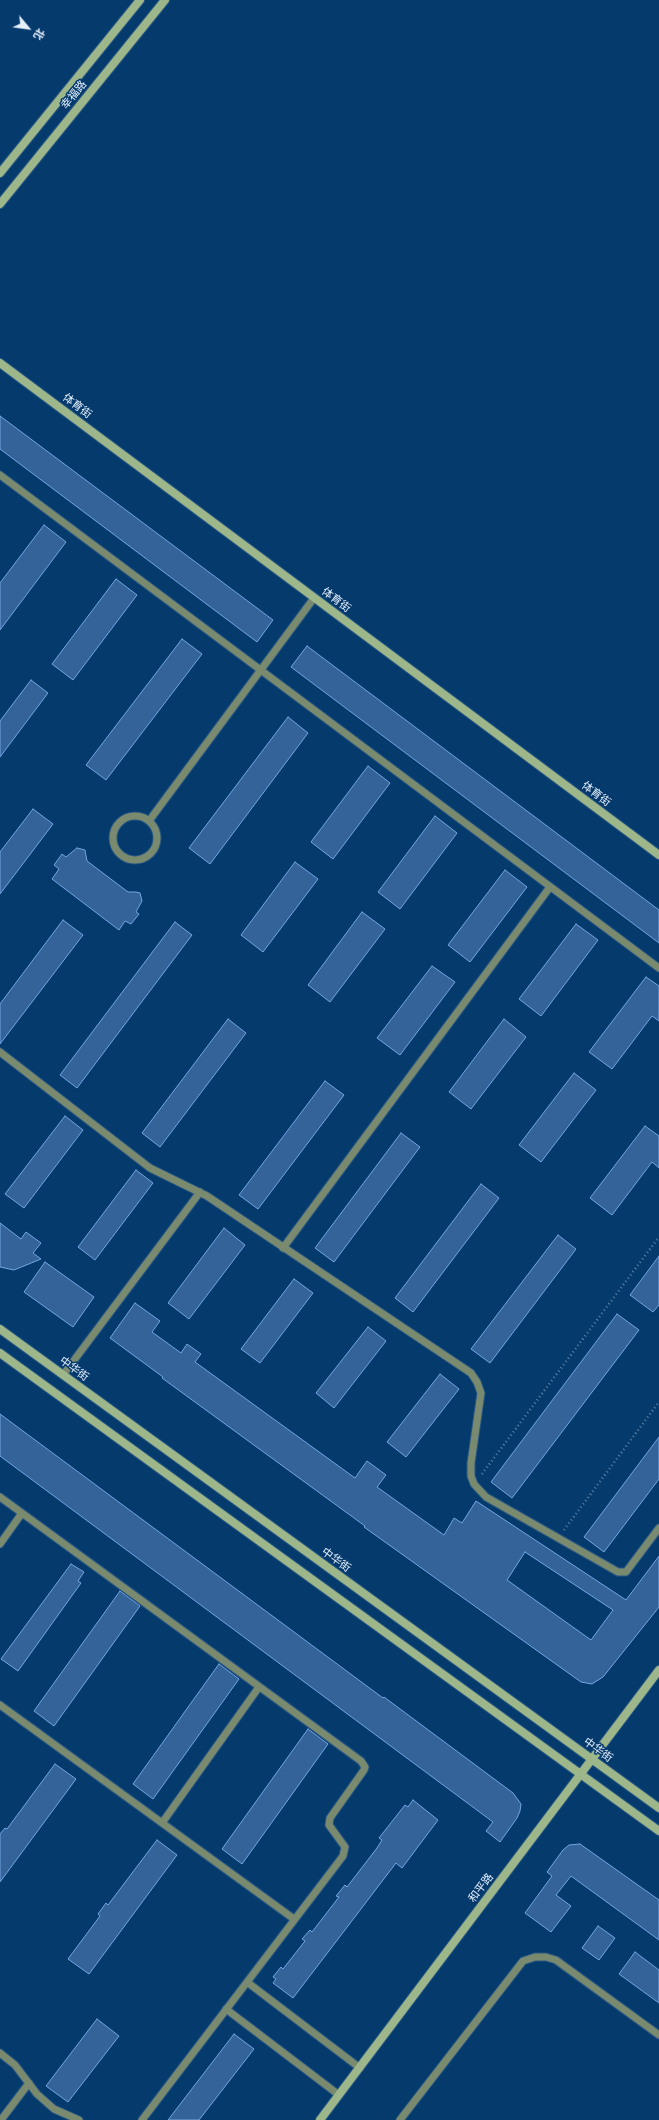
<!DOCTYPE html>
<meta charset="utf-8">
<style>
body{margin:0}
#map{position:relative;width:659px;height:2120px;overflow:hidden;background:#053a6d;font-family:"Work Sans","Noto Sans SC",sans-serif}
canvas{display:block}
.north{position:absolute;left:8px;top:8px;width:40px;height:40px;-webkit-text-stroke:3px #053a6d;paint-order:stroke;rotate:119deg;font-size:11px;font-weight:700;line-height:16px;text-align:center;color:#e5effc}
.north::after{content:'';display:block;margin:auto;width:14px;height:18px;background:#e5effc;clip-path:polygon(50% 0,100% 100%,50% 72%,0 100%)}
</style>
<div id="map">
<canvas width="659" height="2120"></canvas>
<div class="north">北</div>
</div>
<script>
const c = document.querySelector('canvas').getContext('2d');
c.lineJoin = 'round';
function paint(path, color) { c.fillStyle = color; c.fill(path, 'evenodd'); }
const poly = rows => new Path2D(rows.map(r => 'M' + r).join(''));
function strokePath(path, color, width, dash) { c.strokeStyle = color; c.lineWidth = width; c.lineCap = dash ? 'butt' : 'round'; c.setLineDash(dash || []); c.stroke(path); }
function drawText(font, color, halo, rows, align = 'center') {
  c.font = font + ' "Work Sans","Noto Sans SC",sans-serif'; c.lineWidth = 3; c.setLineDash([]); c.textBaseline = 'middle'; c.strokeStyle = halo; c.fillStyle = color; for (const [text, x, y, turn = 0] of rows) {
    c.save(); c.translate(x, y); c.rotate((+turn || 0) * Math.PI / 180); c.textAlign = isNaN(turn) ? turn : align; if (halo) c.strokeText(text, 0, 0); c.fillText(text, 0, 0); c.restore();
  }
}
const building = poly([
 [0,416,273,620,257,642,0,449,0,416],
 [44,525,66,542,0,630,0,583,44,525],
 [116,579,137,595,73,680,52,664,116,579],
 [182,639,202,654,106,780,86,765,182,639],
 [307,646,659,910,659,943,291,667,307,646],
 [31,680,48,693,0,757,0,721,31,680],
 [288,717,308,733,210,864,189,848,288,717],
 [368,766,390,783,333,859,311,842,368,766],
 [33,809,53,824,0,894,0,852,33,809],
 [435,816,457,833,400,909,378,892,435,816],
 [77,848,85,850,87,861,128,892,136,892,140,893,142,901,136,912,139,914,131,924,125,921,119,930,52,879,59,869,54,865,62,854,66,857,77,848],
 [295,862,318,879,263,952,241,935,295,862],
 [505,870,527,887,470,962,448,945,505,870],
 [362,912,385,929,330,1002,308,985,362,912],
 [63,920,83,935,0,1044,0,1004,63,920],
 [175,922,192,935,77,1088,60,1075,175,922],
 [576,924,598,940,541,1016,519,999,576,924],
 [432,966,455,982,400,1055,377,1038,432,966],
 [646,977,659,986,659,1021,652,1016,612,1069,589,1052,646,977],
 [228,1019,246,1033,160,1147,142,1133,228,1019],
 [504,1019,526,1037,471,1109,449,1092,504,1019],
 [574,1073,596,1090,541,1162,519,1145,574,1073],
 [325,1081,344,1095,258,1209,239,1195,325,1081],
 [65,1116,83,1130,24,1208,5,1194,65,1116],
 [645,1126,659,1136,659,1168,652,1162,612,1215,590,1198,645,1126],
 [401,1133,420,1147,334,1262,315,1248,401,1133],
 [136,1170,153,1183,95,1260,78,1247,136,1170],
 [481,1184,499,1198,413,1312,395,1298,481,1184],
 [0,1223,21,1239,26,1232,41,1243,33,1253,41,1259,14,1270,0,1267,0,1223],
 [224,1228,245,1245,189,1319,168,1303,224,1228],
 [558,1235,576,1249,490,1363,471,1349,558,1235],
 [659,1256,659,1305,653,1312,630,1295,659,1256],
 [45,1262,94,1297,73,1327,24,1292,45,1262],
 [294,1279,313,1293,260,1363,241,1349,294,1279],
 [135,1303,160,1321,152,1332,181,1353,187,1344,201,1354,195,1362,355,1478,367,1461,386,1475,377,1487,444,1535,454,1518,462,1523,476,1501,626,1600,659,1556,659,1607,603,1677,592,1684,581,1682,364,1527,365,1526,162,1378,163,1377,110,1338,135,1303],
 [525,1552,613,1610,591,1640,507,1580,525,1552],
 [617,1314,639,1330,512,1498,491,1482,617,1314],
 [368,1327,386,1341,334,1408,316,1393,368,1327],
 [440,1374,459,1389,406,1457,387,1442,440,1374],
 [0,1414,383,1698,384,1697,513,1793,521,1804,520,1811,517,1818,500,1842,486,1831,493,1822,0,1456,0,1414],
 [659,1437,659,1479,604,1552,584,1537,659,1437],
 [71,1564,84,1572,78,1581,81,1583,18,1671,1,1659,71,1564],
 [120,1591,140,1606,54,1726,34,1711,120,1591],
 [219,1664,239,1679,153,1799,133,1784,219,1664],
 [308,1729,328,1744,242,1864,222,1849,308,1729],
 [55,1764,76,1779,0,1882,0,1834,5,1828,7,1829,55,1764],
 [413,1800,438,1820,402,1868,396,1863,293,1998,273,1983,276,1979,273,1977,281,1967,283,1969,305,1941,302,1939,310,1930,312,1932,339,1897,336,1896,345,1885,347,1887,377,1848,382,1840,379,1838,405,1805,408,1807,413,1800],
 [157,1840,177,1855,89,1974,68,1959,100,1916,98,1914,106,1903,108,1905,157,1840],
 [580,1844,659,1900,659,1940,571,1876,556,1895,571,1906,551,1932,525,1913,552,1876,547,1872,563,1850,569,1845,580,1844],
 [598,1926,615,1938,599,1960,582,1948,598,1926],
 [635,1952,659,1970,659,2003,619,1974,635,1952],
 [97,2019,119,2036,68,2102,46,2086,97,2019],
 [234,2034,254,2049,199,2120,168,2120,234,2034]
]);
const path = poly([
 [482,1474,659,1237],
 [564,1530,659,1402]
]);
const lane = poly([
 [0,475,659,968],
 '113 838a22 22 0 1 1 44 0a22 22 0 1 1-44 0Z',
 [149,821,314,598],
 [0,1052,150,1168,207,1196,471,1373,477,1382,481,1393,471,1463,471,1476,474,1484,486,1497,618,1572,626,1572,659,1528],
 [283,1248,550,887],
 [63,1375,200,1192],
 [0,1497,361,1761,365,1767,364,1770,330,1818,329,1825,345,1847,343,1856,142,2120],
 [0,1544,22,1513],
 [0,1705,294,1919],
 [162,1823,259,1687],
 [247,1982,360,2068],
 [226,2009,339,2095],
 [0,2053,15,2065,37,2094,54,2109,79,2120],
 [1,2120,29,2083],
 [400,2120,523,1961,535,1957,546,1957,556,1960,659,2035]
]);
const secondary = poly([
 [0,173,140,0],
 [0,204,165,0],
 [0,363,659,855],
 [0,1329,659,1808],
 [0,1353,659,1831],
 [320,2120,659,1670]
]);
const streetNames = [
 ["幸福路",74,95,-51],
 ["体育街",77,406,37],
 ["体育街",336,600,37],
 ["体育街",596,794,37],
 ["中华街",74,1369,36],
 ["中华街",336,1560,36],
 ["中华街",598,1750,36],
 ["和平路",481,1888,-53]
];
paint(building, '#336399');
strokePath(building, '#74a6e1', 1);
strokePath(lane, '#295784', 9);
strokePath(secondary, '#295784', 10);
strokePath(path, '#5e82a6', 2.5, [1, 3]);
strokePath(lane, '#7a8a6e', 7);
strokePath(secondary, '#9db78a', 8);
drawText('11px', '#e5effc', '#053a6d', streetNames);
</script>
